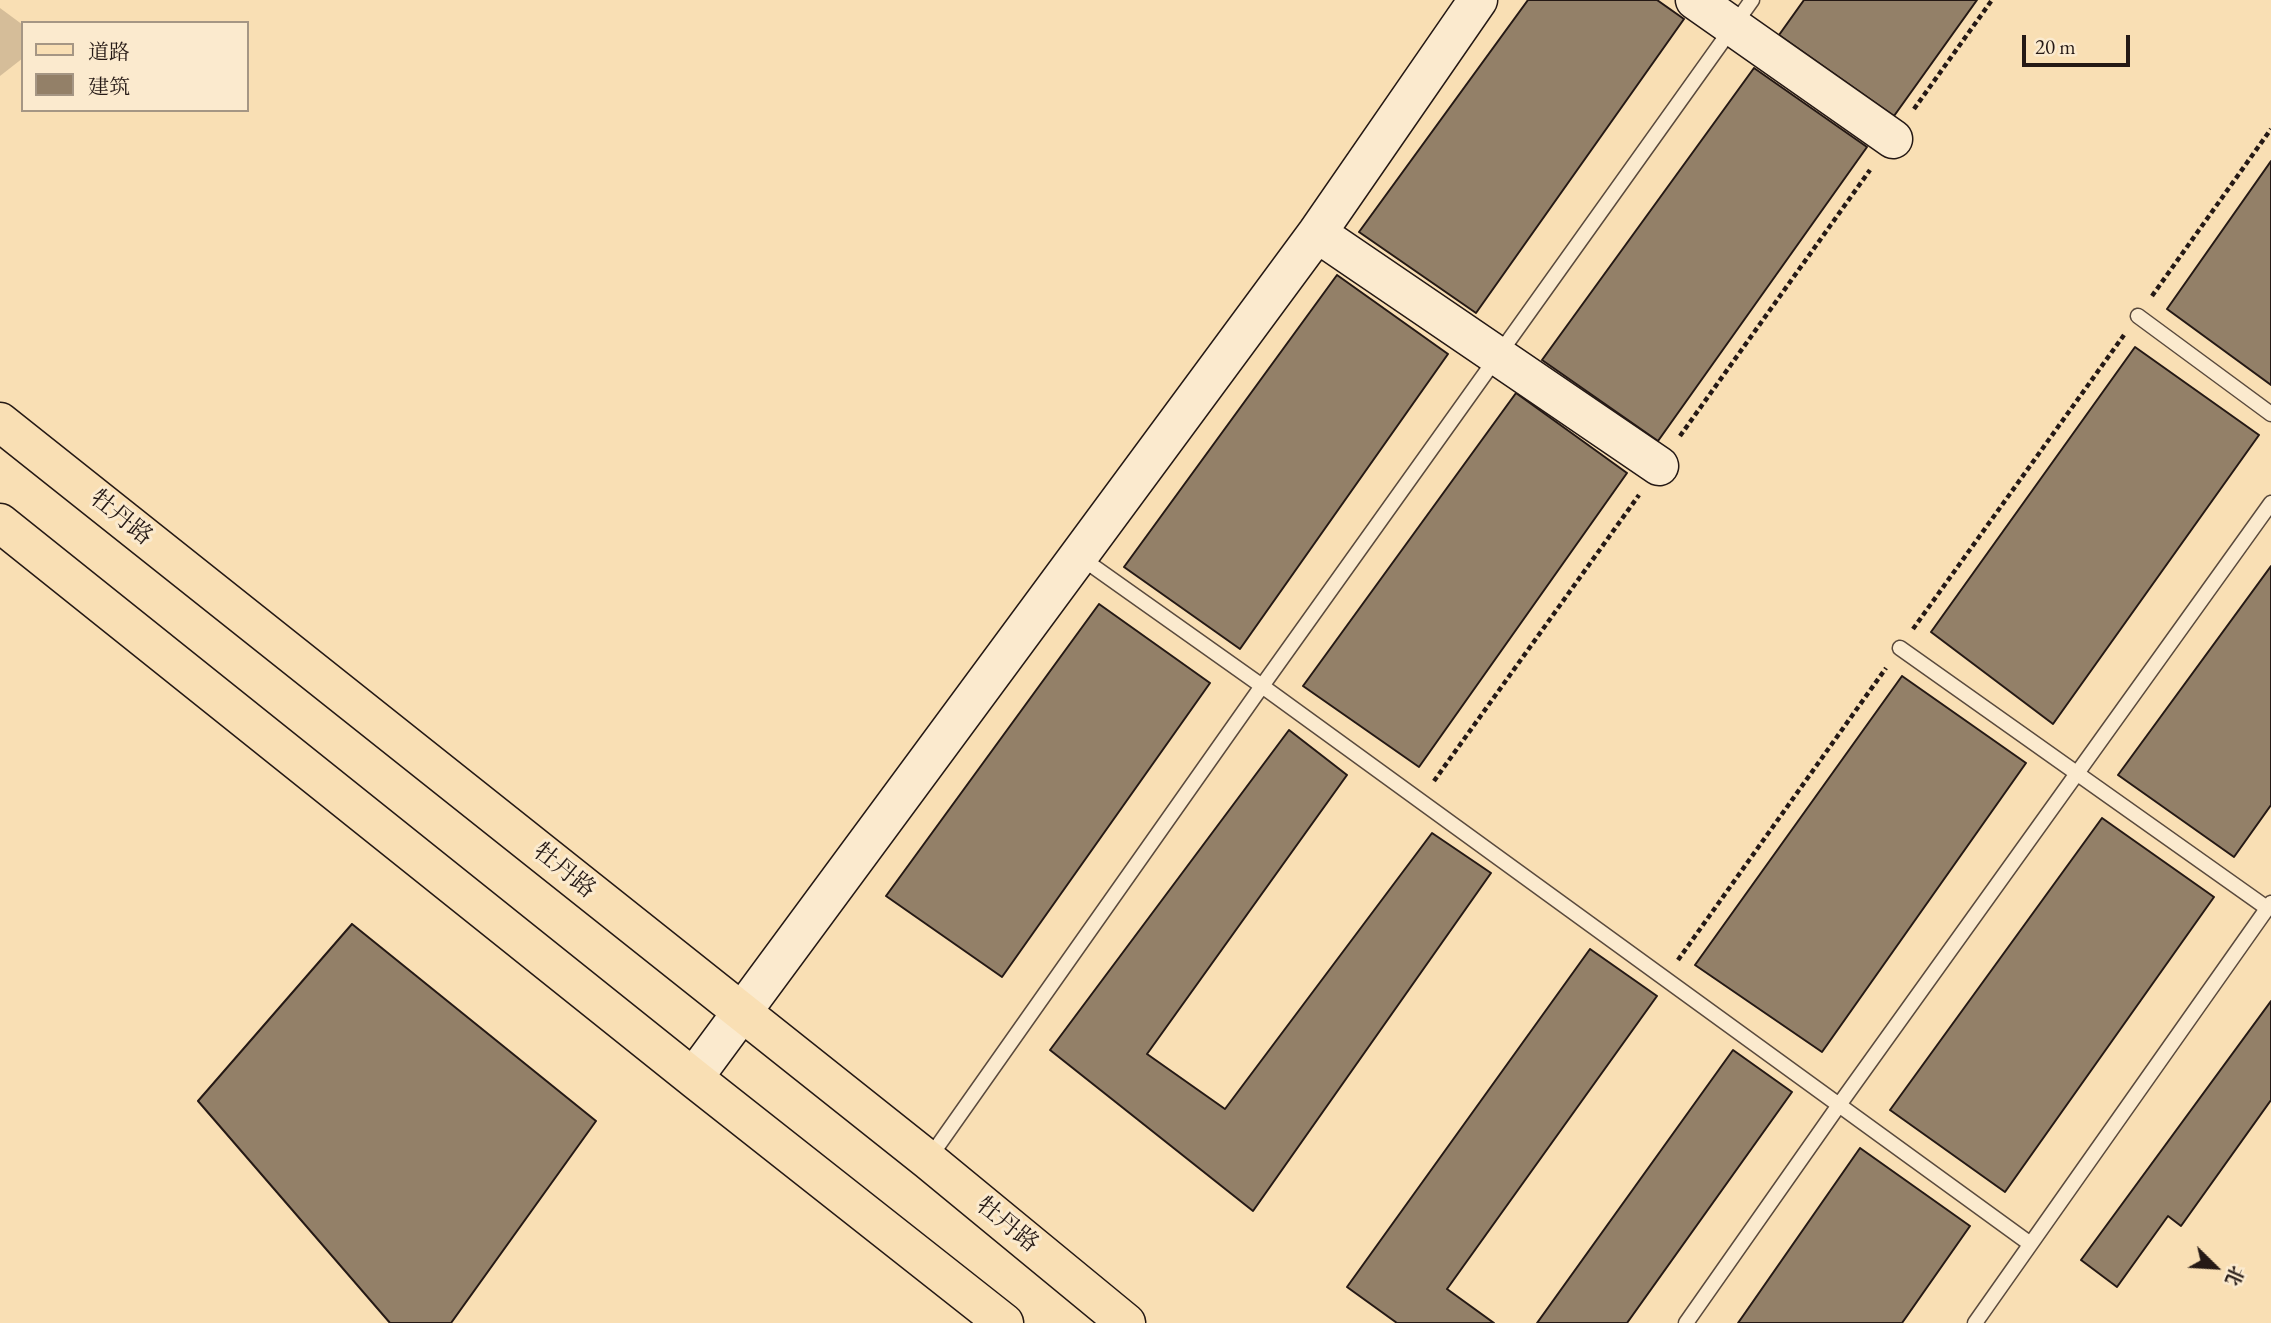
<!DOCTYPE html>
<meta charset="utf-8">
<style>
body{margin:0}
#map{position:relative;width:2271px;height:1323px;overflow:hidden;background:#f9dfb4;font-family:"EB Garamond","Noto Serif SC",serif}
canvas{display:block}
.legend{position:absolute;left:21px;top:21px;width:228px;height:91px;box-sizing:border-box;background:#fbeace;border:2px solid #a59684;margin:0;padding:9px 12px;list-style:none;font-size:21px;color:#251915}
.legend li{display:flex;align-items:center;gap:14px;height:35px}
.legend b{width:35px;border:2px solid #a59684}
.north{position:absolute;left:2180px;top:1232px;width:70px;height:70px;-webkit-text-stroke:5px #fbeace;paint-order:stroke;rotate:114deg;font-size:19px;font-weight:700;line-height:28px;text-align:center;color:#251915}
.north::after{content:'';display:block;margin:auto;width:24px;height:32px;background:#251915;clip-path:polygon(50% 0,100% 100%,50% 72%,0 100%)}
.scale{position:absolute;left:2022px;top:35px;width:108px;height:32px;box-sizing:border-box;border:4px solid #251915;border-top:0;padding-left:9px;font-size:21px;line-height:24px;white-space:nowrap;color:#251915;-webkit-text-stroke:5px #fbeace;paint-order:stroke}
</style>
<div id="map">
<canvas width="2271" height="1323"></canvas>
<ul class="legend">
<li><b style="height:9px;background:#f9dfb4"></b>道路</li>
<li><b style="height:19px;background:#938068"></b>建筑</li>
</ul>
<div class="north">北</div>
<div class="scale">20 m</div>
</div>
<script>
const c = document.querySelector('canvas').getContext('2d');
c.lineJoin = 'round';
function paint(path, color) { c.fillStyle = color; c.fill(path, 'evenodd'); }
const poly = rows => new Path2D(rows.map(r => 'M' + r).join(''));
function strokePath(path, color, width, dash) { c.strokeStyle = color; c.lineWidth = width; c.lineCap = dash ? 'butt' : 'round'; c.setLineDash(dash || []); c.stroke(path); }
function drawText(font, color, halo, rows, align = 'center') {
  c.font = font + ' "EB Garamond","Noto Serif SC",serif'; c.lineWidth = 6; c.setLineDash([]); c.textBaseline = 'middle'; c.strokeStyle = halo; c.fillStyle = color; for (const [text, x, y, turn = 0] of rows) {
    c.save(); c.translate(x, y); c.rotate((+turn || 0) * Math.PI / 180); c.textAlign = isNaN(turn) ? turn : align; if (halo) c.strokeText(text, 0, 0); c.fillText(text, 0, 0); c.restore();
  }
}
const green = poly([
 [0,8,23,25,23,58,0,76]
]);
const building = poly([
 [1528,0,1657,0,1684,19,1476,313,1359,232,1528,0],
 [1804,0,1977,0,1894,116,1779,35,1804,0],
 [1754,68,1867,147,1658,441,1542,360,1754,68],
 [2271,161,2271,385,2167,309,2271,161],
 [1337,275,1448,354,1240,649,1124,567,1337,275],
 [2135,347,2259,435,2053,724,1931,632,2135,347],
 [1516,393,1627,473,1419,767,1303,686,1516,393],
 [2271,566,2271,805,2234,857,2118,775,2271,566],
 [1099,604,1210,683,1002,977,886,896,1099,604],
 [1902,676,2026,763,1822,1052,1695,965,1902,676],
 [1289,730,1347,775,1147,1054,1225,1109,1432,833,1491,873,1253,1211,1050,1050,1289,730],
 [2102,818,2214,897,2005,1192,1890,1110,2102,818],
 [352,924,596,1121,451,1323,390,1323,198,1101,352,924],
 [1590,949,1657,996,1447,1289,1494,1323,1397,1323,1347,1287,1590,949],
 [2271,1001,2271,1100,2181,1226,2168,1216,2117,1287,2081,1260,2271,1001],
 [1733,1050,1792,1092,1627,1323,1537,1323,1733,1050],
 [1860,1148,1970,1226,1902,1323,1738,1323,1860,1148]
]);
const path = poly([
 [1914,109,1992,0],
 [2152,296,2271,129],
 [1680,436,1870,170],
 [1913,629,2124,335],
 [1434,781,1639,495],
 [1678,960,1886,668]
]);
const lane = poly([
 [2138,316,2271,414],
 [1080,557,1262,686,2029,1243],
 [1900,648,2267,908],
 [930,1157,1262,686,1752,0],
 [1686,1323,1839,1105,2271,503],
 [1975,1323,2271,903]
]);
const secondary = poly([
 [1695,0,1893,139],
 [1317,233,1659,466],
 [694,1077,1317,233,1478,0]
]);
const primary = poly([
 [0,422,928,1160,1126,1323],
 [0,523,696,1080,1004,1323]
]);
const streetNames = [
 ["牡丹路",121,518,39],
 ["牡丹路",564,871,39],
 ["牡丹路",1007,1225,39]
];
paint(green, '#d5bd99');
paint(building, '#938068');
strokePath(building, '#251915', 2);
strokePath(lane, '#5a4a3d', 17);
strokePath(secondary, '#251915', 41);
strokePath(primary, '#251915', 41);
strokePath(path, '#251915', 4.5, [5, 3.5]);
strokePath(lane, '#fbeace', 14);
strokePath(secondary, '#fbeace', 38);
strokePath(primary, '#f9dfb4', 38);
drawText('24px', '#251915', '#fbeace', streetNames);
</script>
